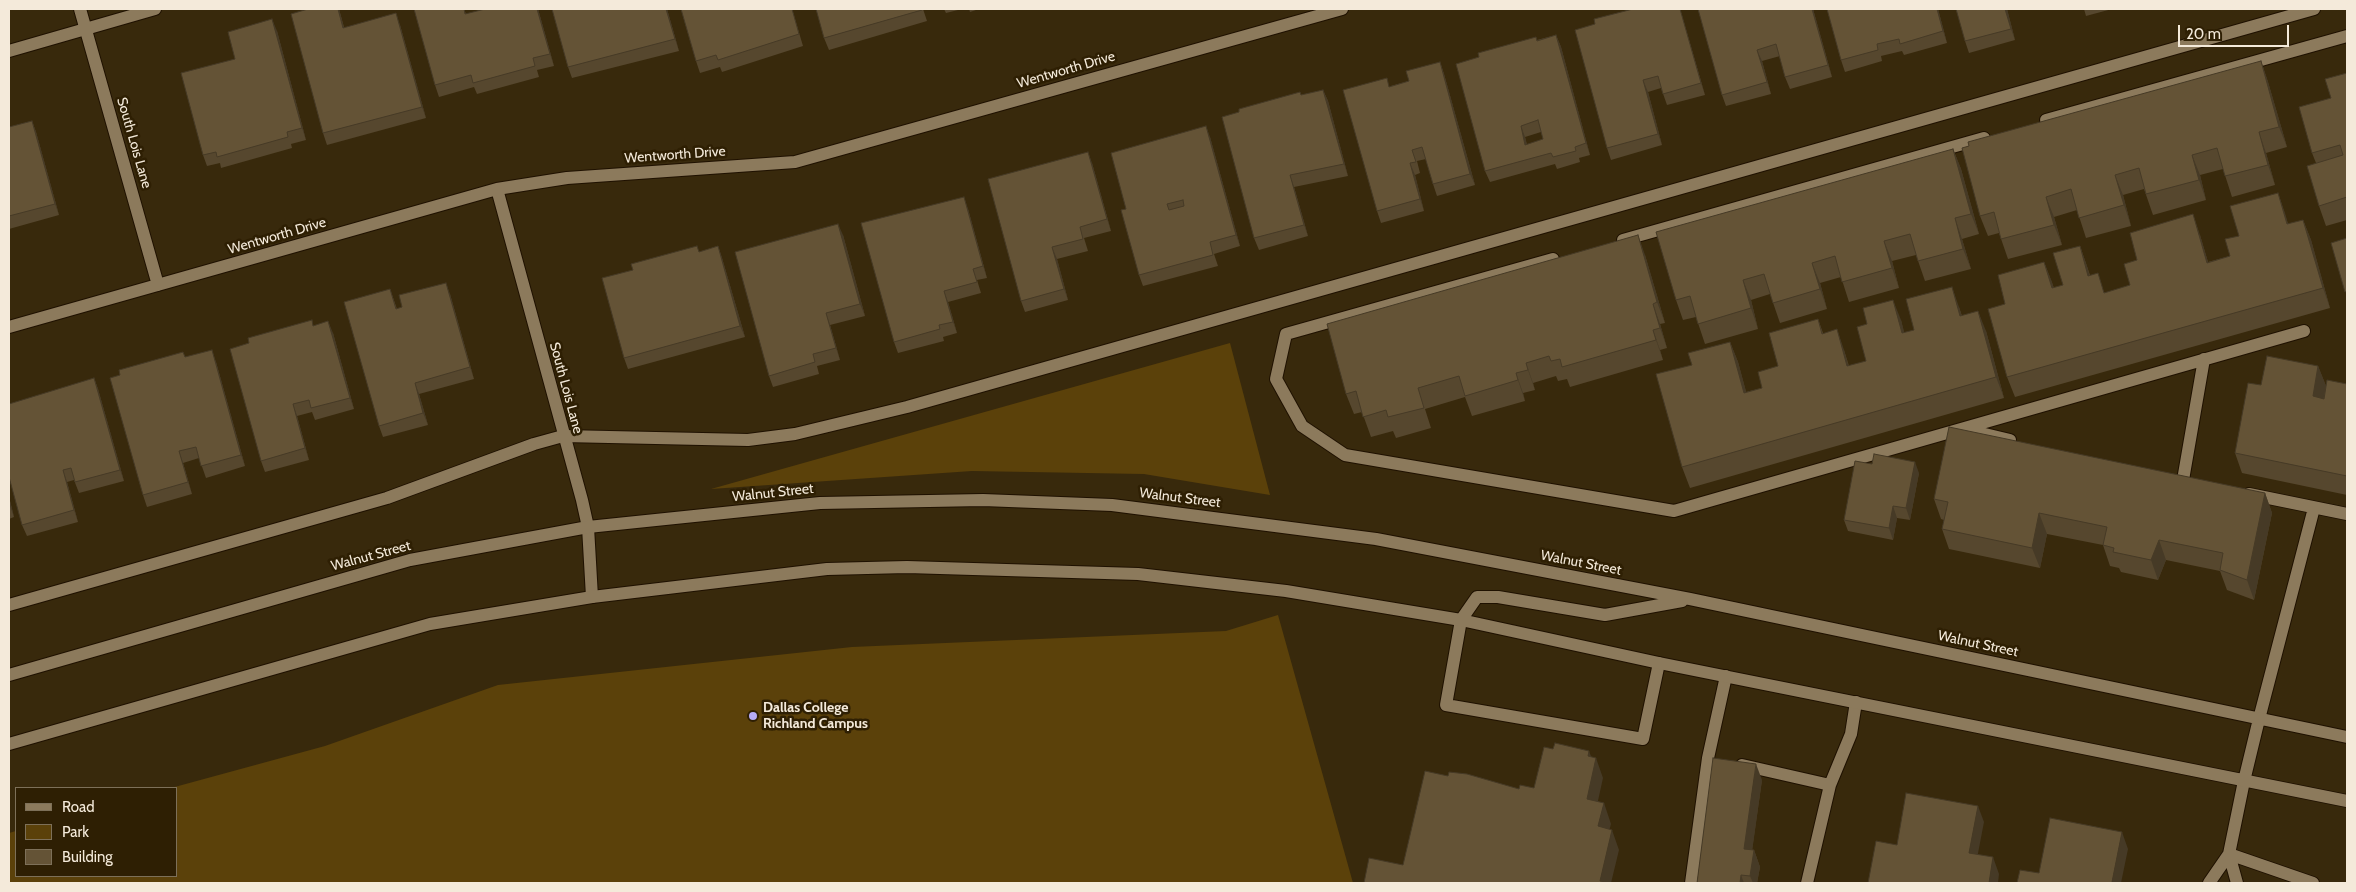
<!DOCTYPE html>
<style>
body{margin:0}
#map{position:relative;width:2356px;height:892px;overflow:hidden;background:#38290c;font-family:Cabin,sans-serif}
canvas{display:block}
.frame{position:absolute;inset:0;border:10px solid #f4eada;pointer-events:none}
.legend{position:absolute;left:15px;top:787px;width:162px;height:90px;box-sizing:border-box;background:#2e1f03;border:1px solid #7d7059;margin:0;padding:6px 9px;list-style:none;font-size:15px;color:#f4eada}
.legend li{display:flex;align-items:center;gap:10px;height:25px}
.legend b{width:25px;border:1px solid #7d7059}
.scale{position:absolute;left:2178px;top:25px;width:111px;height:22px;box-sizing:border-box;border:2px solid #f4eada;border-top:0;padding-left:6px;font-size:15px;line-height:18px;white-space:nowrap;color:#f4eada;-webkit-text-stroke:4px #2e1f03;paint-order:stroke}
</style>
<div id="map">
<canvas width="2356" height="892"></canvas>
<div class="frame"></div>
<ul class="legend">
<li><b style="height:6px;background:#8c7a5c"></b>Road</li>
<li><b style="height:14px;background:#5b410a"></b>Park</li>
<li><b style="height:14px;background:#645336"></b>Building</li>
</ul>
<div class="scale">20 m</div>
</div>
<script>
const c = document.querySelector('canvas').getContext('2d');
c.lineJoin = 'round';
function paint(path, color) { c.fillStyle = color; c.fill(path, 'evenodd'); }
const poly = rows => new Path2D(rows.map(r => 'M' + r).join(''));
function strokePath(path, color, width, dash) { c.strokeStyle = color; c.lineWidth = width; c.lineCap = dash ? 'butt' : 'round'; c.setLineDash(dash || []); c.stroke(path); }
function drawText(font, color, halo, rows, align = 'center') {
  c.font = font + ' Cabin,sans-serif'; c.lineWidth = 5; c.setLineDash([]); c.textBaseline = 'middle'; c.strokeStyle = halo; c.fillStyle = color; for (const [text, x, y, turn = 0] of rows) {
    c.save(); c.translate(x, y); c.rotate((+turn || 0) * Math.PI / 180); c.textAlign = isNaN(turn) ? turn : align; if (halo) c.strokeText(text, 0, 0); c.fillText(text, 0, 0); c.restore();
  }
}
const green = poly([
 [1230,343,1270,495,1144,474,972,471,711,489],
 [1278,615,1353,883,9,883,9,833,16,831,16,876,176,876,176,788,171,788,325,746,498,685,852,647,1226,631]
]);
const service = poly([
 [9,51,155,9],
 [2046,120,2347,36],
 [1623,240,1984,138],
 [1553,259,1286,334,1276,379,1302,426,1345,455,1674,511,2304,331],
 [1964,429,2010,440],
 [2183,480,2204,359],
 [2249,494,2347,514],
 [9,605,387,498,534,444,563,436,748,440,795,434,907,407,2314,9],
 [1461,620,1446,705,1643,739,1659,663],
 [2259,719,2314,508],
 [1742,765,1830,785],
 [2229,854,2313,883],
 [2229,854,2237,883],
 [1691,883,1708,758,1726,676],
 [1807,883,1830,785,1851,734,1856,702],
 [2209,883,2229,854,2244,781]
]);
const minor = poly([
 [80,9,158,285],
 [497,189,582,500,588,527,592,597],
 [9,327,497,189,567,178,795,162,1342,9]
]);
const secondary = poly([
 [1461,620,1477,597,1498,597,1605,615,1682,601],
 [9,675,410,560,588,527,820,503,983,500,1112,505,1376,539,1690,599,2347,737],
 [9,744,430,624,592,597,827,569,907,567,1138,574,1286,591,1461,620,1659,663,2347,801],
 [2244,781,2259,719]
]);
const wall = poly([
 [308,9,339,9,344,27,400,25,426,118,327,145,323,133],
 [414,9,464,9,466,14,485,9,538,9,554,66,537,70,539,77,477,94,474,87,439,97,435,85],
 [552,9,667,9,679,51,572,78,568,67],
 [681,9,792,9,803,46,722,72,720,67,700,73,696,61],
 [923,9,927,21,829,50,824,38],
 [944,9,962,9,946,13],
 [969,9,979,9,970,12],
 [1680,9,1705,95,1667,105,1661,88,1648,92,1662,145,1611,160,1607,148],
 [1698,9,1813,9,1832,77,1790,89,1785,77,1780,56,1762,61,1771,94,1726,106,1722,95],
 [1827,9,1938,9,1947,43,1904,55,1902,51,1881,56,1882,61,1845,72,1841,60],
 [2007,9,2015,40,1969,53,1965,41],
 [2084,9,2112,9,2086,16],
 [277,31,306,140,291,144,292,148,221,168,220,163,207,166,203,155,235,59],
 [1556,35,1561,47,1590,155,1579,158,1580,162,1557,169,1555,164,1490,182,1485,171,1537,40],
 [1541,132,1543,139,1527,145,1525,137],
 [2261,61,2268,82,2287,147,2266,153,2275,185,2232,197,2223,169,2200,175,2206,200,2153,215,2144,189,2123,195,2131,226,2086,238,2077,210,2054,217,2062,245,2008,259,1999,233,1988,236,1980,216],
 [1440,62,1444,74,1475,185,1437,196,1433,184,1426,159,1417,161,1420,173,1415,175,1424,211,1381,223,1377,211,1391,86,1409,81],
 [2347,73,2347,220,2326,226,2319,206,2316,163,2312,153,2331,98],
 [1323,90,1328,101,1348,176,1294,187,1308,236,1259,250,1254,238,1301,95],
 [32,121,36,132,59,215,9,229,9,127],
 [1210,137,1240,246,1214,254,1218,266,1143,286,1139,275,1126,209],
 [1953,149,1961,169,1979,234,1962,239,1971,269,1925,281,1916,255,1892,261,1899,288,1849,302,1841,277,1820,283,1827,309,1780,323,1770,294,1751,300,1758,329,1705,344,1696,317,1683,320,1676,300],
 [1092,163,1111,231,1084,238,1088,251,1057,259,1068,300,1025,312,1021,301],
 [2278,193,2288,224,2303,220,2311,240,2330,308,2015,397,2007,377,2005,304,2044,262,2054,288,2063,285,2080,246,2090,275,2105,293,2130,285,2137,260,2200,235,2208,262,2230,256,2239,236],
 [968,209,987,278,977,280,981,293,948,302,957,333,943,337,944,341,898,353,894,342],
 [843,235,865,316,830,325,840,360,817,366,819,374,773,387,769,376],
 [718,246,722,258,745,337,628,369,624,358,699,252],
 [1645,255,1665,323,1660,324,1667,348,1660,350,1663,360,1570,387,1567,379,1558,381,1556,376,1533,383,1535,390,1523,393,1525,401,1472,416,1465,397,1425,409,1431,428,1396,438,1393,431,1371,437,1362,412,1354,414,1346,394],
 [390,289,397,309,450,294,474,379,419,394,428,425,383,437,379,426],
 [1959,307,1962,316,1986,331,2004,398,1690,488,1682,467,1692,365,1730,342,1738,362,1746,392,1762,388,1778,366,1818,319,1823,333,1844,350,1849,366,1866,361,1901,320,1904,333,1914,330],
 [314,326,333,333,354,409,315,420,312,412,297,416,309,460,265,472,261,461],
 [185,357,216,362,245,466,206,478,199,458,183,463,192,494,147,507,143,495],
 [2318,366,2326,386,2347,384,2347,495,2242,473,2235,453,2261,385],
 [94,378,98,389,124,481,79,493,74,480,67,482,78,522,27,536,22,525],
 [1919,473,1910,520,1897,518,1893,540,1848,531,1844,520],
 [2265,493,2272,513,2254,600,2227,590,2220,571,2166,560,2158,580,2121,572,2119,568,2110,566,2103,545,2047,534,2040,568,1949,549,1942,529,1944,520,1941,519,1934,499],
 [9,497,14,517,9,519],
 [1762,780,1752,850,1754,850,1760,867,1757,883,1697,883]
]);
const shadedWall = poly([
 [338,9,339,9,340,13,347,39,343,28],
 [537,9,538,9,554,66,550,54],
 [666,9,667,9,679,51,675,39],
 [1680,9,1705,95,1701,83],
 [1812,9,1813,9,1832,77,1828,65],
 [1937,9,1938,9,1947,43,1943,31],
 [2005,9,2007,9,2015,40,2011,29],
 [396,13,400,25,426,118,422,107],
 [272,19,277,31,306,140,302,128],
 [1556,35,1561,47,1590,155,1586,143],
 [1757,50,1762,61,1771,94,1767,82],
 [2261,61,2268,82,2287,147,2279,127],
 [1440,62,1444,74,1475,185,1470,174],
 [1643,80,1648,92,1662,145,1658,134],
 [1323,90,1328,101,1348,176,1344,164],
 [32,121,36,132,59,215,55,204],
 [1206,126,1210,137,1240,246,1236,235],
 [1521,126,1525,137,1530,157,1525,145],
 [2259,132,2266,153,2275,185,2268,165],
 [1953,149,1961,169,1979,234,1971,214],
 [1088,152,1092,163,1111,231,1107,219],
 [2192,155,2200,175,2206,200,2199,180],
 [1410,163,1415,175,1424,211,1420,199],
 [1290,175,1294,187,1308,236,1304,225],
 [2115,175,2123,195,2131,226,2124,205],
 [2278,193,2285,213,2294,245,2287,224],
 [964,197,968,209,987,278,983,266],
 [2046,197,2054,217,2062,245,2054,225],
 [2193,214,2200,235,2214,283,2207,263],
 [1955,218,1962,239,1971,269,1963,249],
 [2303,220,2311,240,2330,308,2323,288],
 [838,224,843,235,865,316,860,304],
 [1638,235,1645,255,1665,323,1657,302],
 [1884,241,1892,261,1899,288,1892,268],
 [718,246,722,258,745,337,740,326],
 [2080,246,2087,266,2095,296,2088,276],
 [1052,247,1057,259,1068,300,1064,289],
 [2044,262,2052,282,2059,309,2052,288],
 [1812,263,1820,283,1827,309,1820,289],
 [1743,280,1751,300,1758,329,1751,308],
 [446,283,450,294,474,379,470,367],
 [1952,287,1959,307,1968,336,1960,316],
 [944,291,948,302,957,333,953,322],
 [1893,300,1901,320,1910,354,1902,333],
 [1653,304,1660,324,1667,348,1660,328],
 [1978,311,1986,331,2004,398,1996,377],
 [826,313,830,325,840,360,836,348],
 [328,321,333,333,354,409,350,398],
 [1837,329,1844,350,1854,386,1847,366],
 [1653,330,1660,350,1663,360,1656,340],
 [1730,342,1738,362,1752,413,1744,393],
 [212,350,216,362,245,466,241,455],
 [1526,363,1533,383,1535,390,1528,370],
 [2318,366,2326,386,2320,416,2313,396],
 [1516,373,1523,393,1525,401,1518,380],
 [94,378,98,389,124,481,120,470],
 [415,383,419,394,428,425,423,413],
 [293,404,297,416,309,460,305,448],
 [179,451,183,463,192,494,188,482],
 [1915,462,1919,473,1910,520,1906,508],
 [63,470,67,482,78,522,74,510],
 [2265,493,2272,513,2254,600,2247,580],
 [9,497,14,517,10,506],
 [1893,506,1897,518,1893,540,1889,528],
 [2039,513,2047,534,2040,568,2032,548],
 [2159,540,2166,560,2158,580,2151,560],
 [1589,751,1594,764,1596,758,1603,778,1594,819,1587,799,1588,756],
 [1756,764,1762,780,1750,866,1744,849],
 [1604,803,1611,824,1605,846,1598,826],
 [1978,806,1984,822,1975,869,1969,853],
 [1612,830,1619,850,1611,883,1600,881],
 [2122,832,2128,849,2121,883,2112,882],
 [1754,850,1760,867,1757,883,1753,883,1750,876],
 [1993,857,1999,874,1998,883,1989,883],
 [1741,875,1744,883,1740,883]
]);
const building = poly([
 [308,9,338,9,343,28,396,13,422,107,323,133,291,14,308,9],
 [414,9,464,9,465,14,485,9,537,9,550,54,533,58,535,66,473,83,471,75,435,85,414,9],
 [552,9,666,9,675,39,568,67,552,9],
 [681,9,792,9,799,34,718,60,716,55,696,61,681,9],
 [816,9,922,9,922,10,824,38,816,9],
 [1633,9,1680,9,1701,83,1663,94,1658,76,1643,80,1658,134,1607,148,1575,30,1595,24,1594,19,1633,9],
 [1698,9,1812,9,1828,65,1785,77,1776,44,1757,50,1767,82,1722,95,1698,9],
 [1827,9,1937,9,1943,31,1900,44,1899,39,1877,44,1878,50,1841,60,1827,9],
 [1956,9,2005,9,2011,29,1965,41,1956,9],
 [272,19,302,128,287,132,288,137,217,157,216,152,203,155,181,73,235,59,228,32,272,19],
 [1556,35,1586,143,1575,147,1576,151,1553,157,1551,153,1485,171,1456,64,1479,57,1478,53,1536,37,1537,41,1556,35],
 [1538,120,1543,139,1525,145,1521,126,1538,120],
 [2261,61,2279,127,2259,132,2268,165,2225,176,2217,148,2192,155,2199,180,2146,194,2139,168,2115,175,2124,205,2079,218,2071,189,2046,197,2054,225,2001,239,1994,212,1980,216,1962,148,1969,146,1968,142,2261,61],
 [1440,62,1470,174,1433,184,1422,147,1412,150,1416,162,1410,163,1420,199,1377,211,1343,90,1387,78,1389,87,1409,81,1406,71,1440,62],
 [2347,73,2347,197,2319,206,2307,166,2343,155,2340,145,2312,153,2299,107,2331,98,2325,79,2347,73],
 [1323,90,1344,164,1290,175,1304,225,1254,238,1222,117,1239,112,1239,109,1300,92,1301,95,1323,90],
 [32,121,55,204,9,216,9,127,32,121],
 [1206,126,1236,235,1210,242,1213,255,1139,275,1121,210,1126,209,1111,153,1206,126],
 [1183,200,1184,206,1169,210,1167,204,1183,200],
 [1953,149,1971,214,1955,218,1963,249,1918,261,1910,234,1884,241,1892,268,1842,282,1835,256,1812,263,1820,289,1773,303,1764,274,1743,280,1751,308,1698,324,1690,296,1676,300,1656,232,1953,149],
 [1088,152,1107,219,1080,227,1083,239,1052,247,1064,289,1021,301,988,179,1088,152],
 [2278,193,2287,224,2303,220,2323,288,2007,377,1988,309,2005,304,1998,275,2044,262,2052,288,2063,285,2053,253,2080,246,2088,276,2098,273,2104,293,2130,285,2124,264,2137,260,2130,233,2193,214,2207,263,2230,256,2225,239,2239,236,2230,206,2278,193],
 [964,197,983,266,973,269,977,282,944,291,953,322,939,325,940,329,894,342,861,223,964,197],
 [838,224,860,304,826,313,836,348,813,354,815,362,769,376,735,252,838,224],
 [1638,235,1657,302,1653,304,1660,328,1653,330,1656,340,1562,367,1560,359,1551,361,1549,356,1526,363,1528,370,1516,373,1518,380,1465,396,1459,376,1418,388,1424,408,1388,417,1386,410,1363,417,1356,391,1346,394,1327,324,1638,235],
 [2347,238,2347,291,2345,292,2331,243,2347,238],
 [697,246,699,252,718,246,740,326,624,358,602,278,633,270,631,264,697,246],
 [446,283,470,367,415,383,423,413,379,426,344,302,390,289,396,309,402,307,399,295,446,283],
 [1952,287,1960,316,1978,311,1996,377,1682,467,1656,374,1692,365,1688,353,1730,342,1744,393,1762,388,1758,372,1778,366,1769,333,1818,319,1822,334,1837,329,1847,366,1866,361,1857,327,1867,324,1863,308,1893,300,1902,333,1914,330,1906,299,1952,287],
 [312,320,313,326,328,321,350,398,311,408,309,400,293,404,305,448,261,461,230,349,249,343,248,338,312,320],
 [212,350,241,455,201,466,196,447,179,451,188,482,143,495,110,378,120,375,119,370,183,352,185,357,212,350],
 [2267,356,2318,366,2313,396,2324,399,2327,380,2347,384,2347,476,2235,453,2248,383,2261,385,2267,356],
 [94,378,120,470,75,482,71,468,63,470,74,510,22,525,9,477,9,404,94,378],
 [1949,427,2265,493,2247,580,2220,570,2223,553,2159,540,2151,560,2113,552,2114,548,2103,545,2107,527,2039,513,2032,548,1942,529,1948,502,1934,499,1949,427],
 [1874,454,1915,462,1906,508,1893,506,1889,528,1844,520,1855,461,1872,464,1874,454],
 [1555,743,1589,751,1588,756,1596,758,1587,799,1604,803,1598,826,1612,830,1600,881,1612,883,1364,883,1369,858,1403,865,1425,771,1448,776,1449,772,1467,774,1519,789,1520,785,1534,788,1544,747,1553,749,1555,743],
 [1713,758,1756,764,1744,849,1754,850,1750,876,1741,875,1740,883,1697,883,1713,758],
 [1906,793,1978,806,1969,853,1993,857,1989,883,1868,883,1876,841,1897,845,1906,793],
 [2050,818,2122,832,2112,882,2119,883,2017,883,2020,870,2039,873,2050,818]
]);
const markers = [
 [753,716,5,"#b6abf8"]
];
const streetNames = [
 ["Wentworth Drive",1066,70,-16],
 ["South Lois Lane",134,143,74],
 ["Wentworth Drive",675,155,-4],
 ["Wentworth Drive",277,236,-16],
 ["South Lois Lane",566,388,75],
 ["Walnut Street",773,493,-6],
 ["Walnut Street",1180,498,7],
 ["Walnut Street",371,556,-15],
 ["Walnut Street",1581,563,11],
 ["Walnut Street",1978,644,12]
];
const poiNames = [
 ["Dallas College",763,708],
 ["Richland Campus",763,724]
];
paint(green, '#5b410a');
strokePath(service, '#1f1100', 14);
strokePath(minor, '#1f1100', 14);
strokePath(secondary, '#1f1100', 14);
strokePath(service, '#8c7a5c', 12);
strokePath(minor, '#8c7a5c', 12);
strokePath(secondary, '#8c7a5c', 12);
paint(wall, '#56472e');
paint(shadedWall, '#463a26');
paint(building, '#645336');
strokePath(building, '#463a26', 1);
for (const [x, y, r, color] of markers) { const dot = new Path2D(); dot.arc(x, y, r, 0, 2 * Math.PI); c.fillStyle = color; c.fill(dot); strokePath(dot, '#2e1f03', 2); }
drawText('14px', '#f4eada', '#2e1f03', streetNames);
drawText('bold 14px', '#f4eada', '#2e1f03', poiNames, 'left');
</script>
